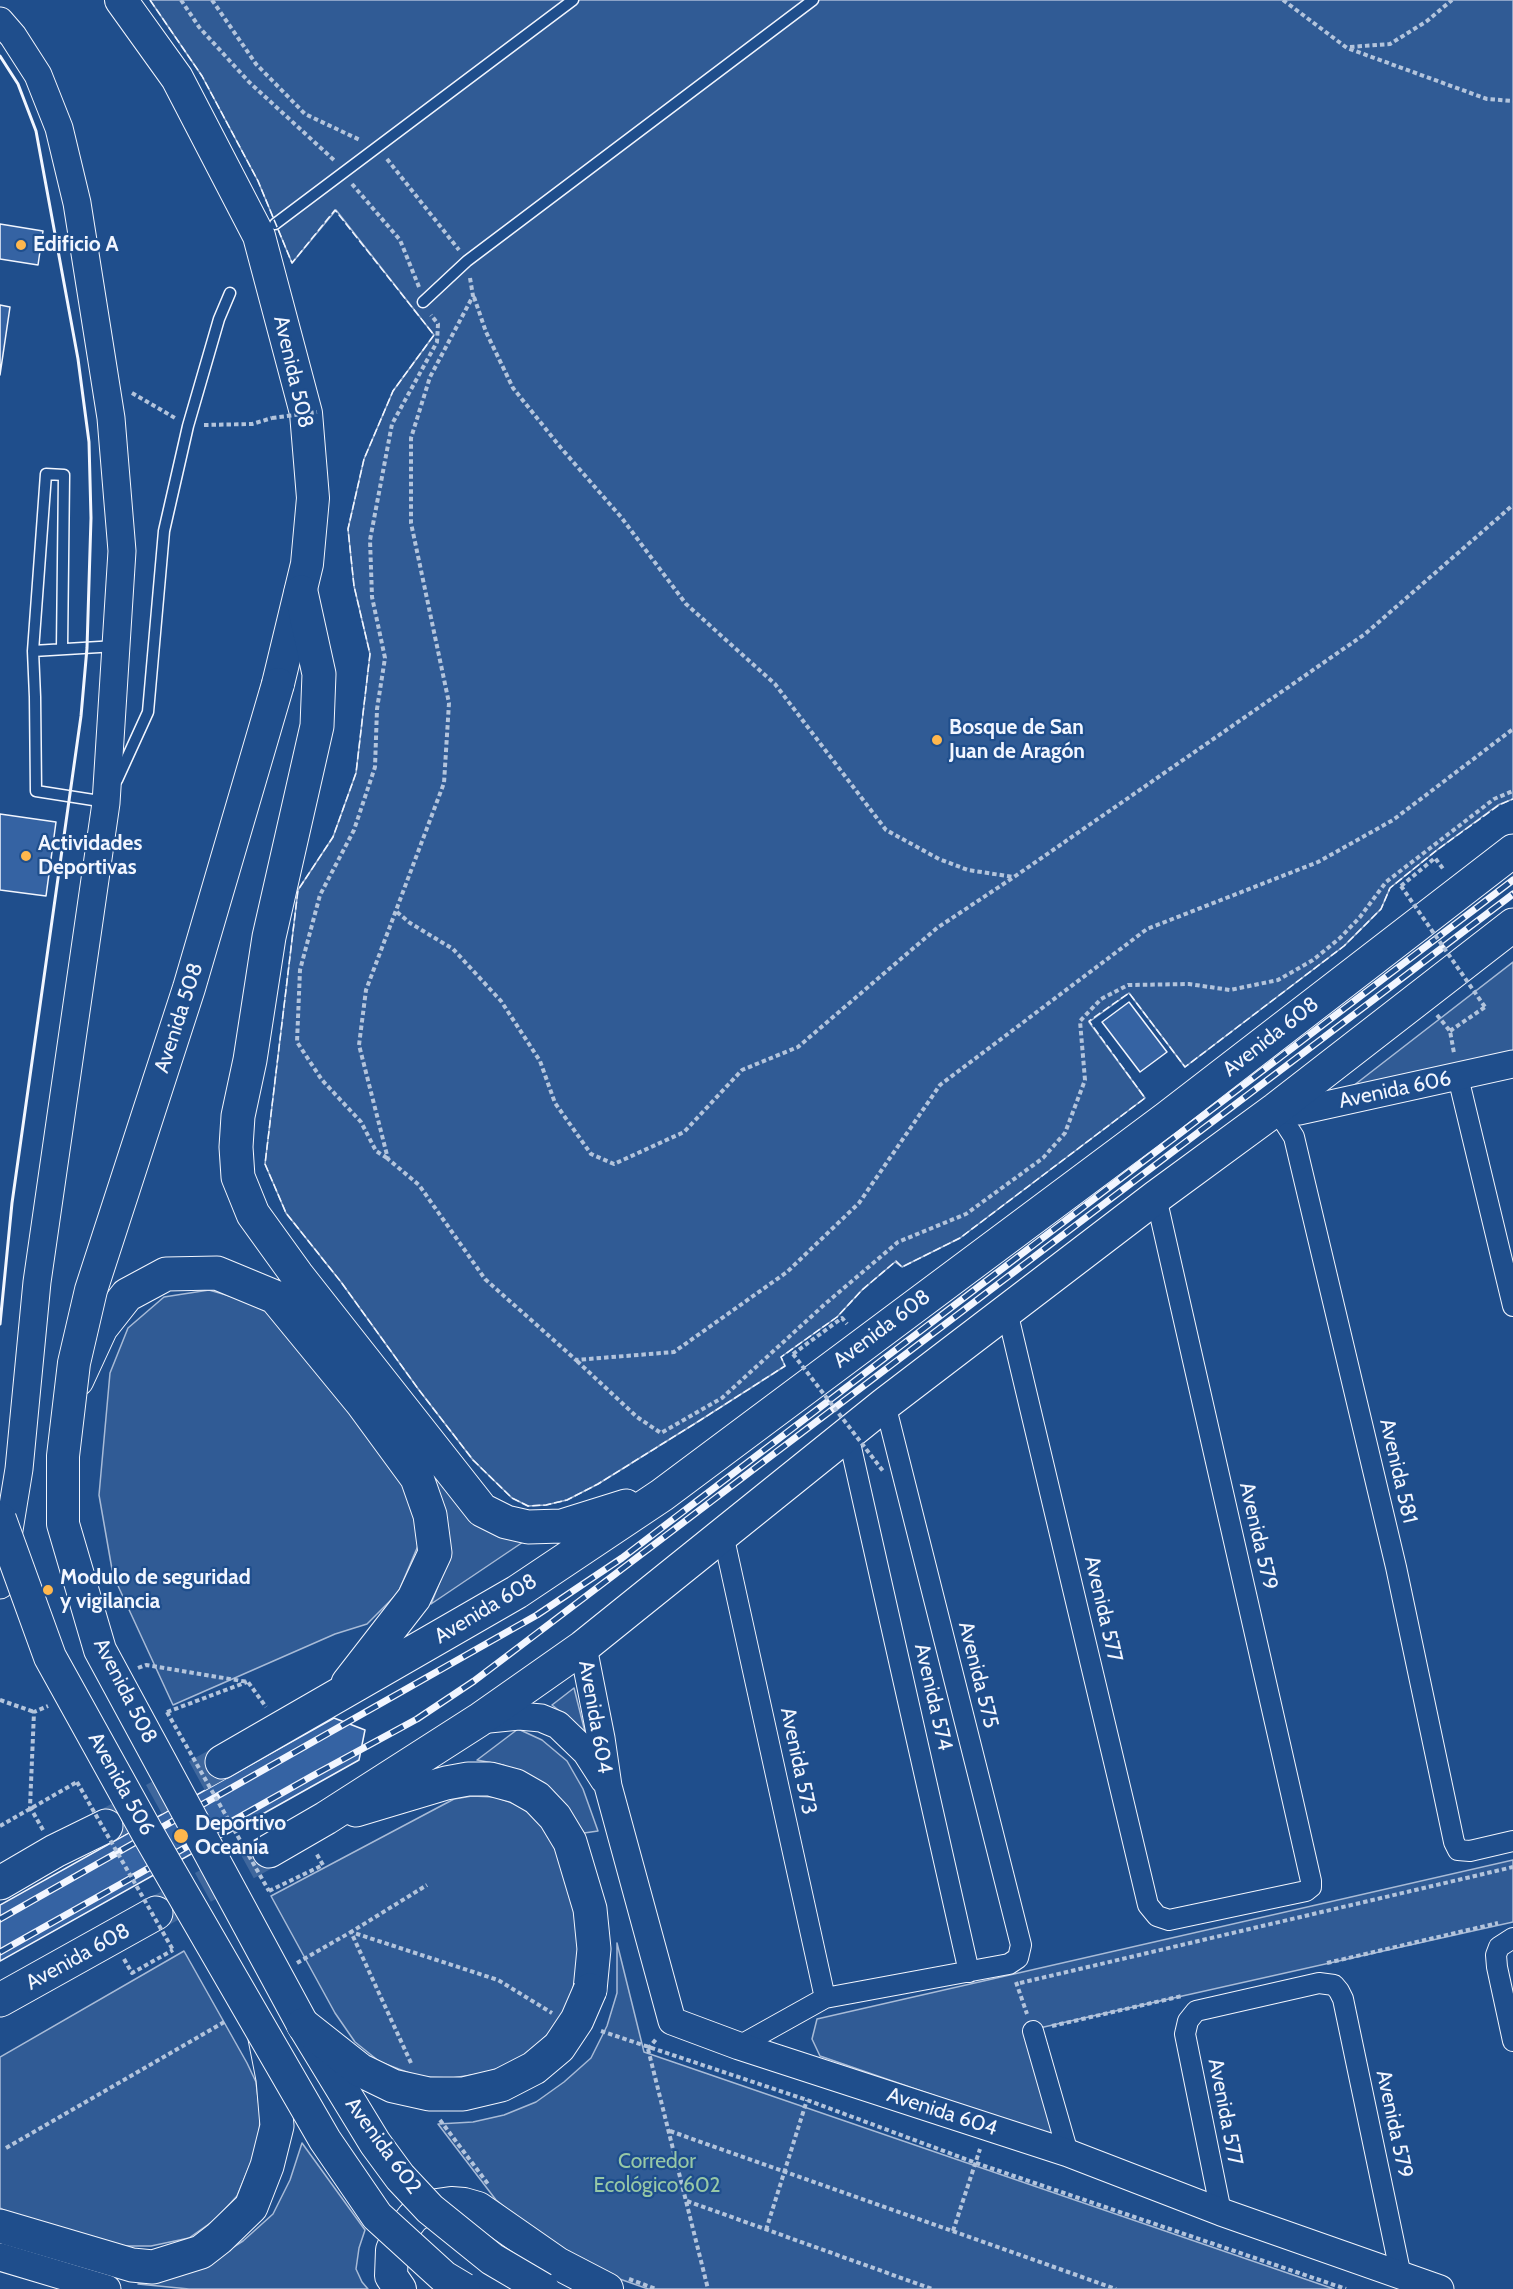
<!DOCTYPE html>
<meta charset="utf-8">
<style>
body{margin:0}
canvas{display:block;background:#1f4e8c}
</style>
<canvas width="1513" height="2289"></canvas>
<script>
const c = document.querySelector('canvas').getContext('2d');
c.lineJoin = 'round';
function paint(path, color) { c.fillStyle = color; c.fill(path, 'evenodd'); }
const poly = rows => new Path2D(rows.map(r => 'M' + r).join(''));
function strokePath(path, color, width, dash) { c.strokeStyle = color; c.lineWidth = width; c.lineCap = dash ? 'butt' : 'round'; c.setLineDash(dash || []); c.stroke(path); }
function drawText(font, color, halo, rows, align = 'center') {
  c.font = font + ' Cabin,sans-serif'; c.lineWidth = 4.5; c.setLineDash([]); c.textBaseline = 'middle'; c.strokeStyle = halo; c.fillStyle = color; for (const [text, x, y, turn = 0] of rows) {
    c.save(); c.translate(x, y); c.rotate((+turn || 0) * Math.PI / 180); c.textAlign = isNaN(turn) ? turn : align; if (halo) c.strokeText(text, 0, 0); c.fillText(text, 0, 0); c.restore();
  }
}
const built = poly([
 [150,0,1513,0,1513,799,1498,805,1437,850,1390,888,1381,909,1344,946,1185,1067,1129,993,1089,1022,1145,1098,960,1238,902,1267,895,1262,862,1290,837,1317,781,1357,785,1366,699,1421,598,1484,567,1500,546,1505,528,1506,512,1498,473,1460,419,1390,341,1282,286,1213,265,1164,298,890,333,837,356,773,370,654,354,586,348,529,364,459,393,391,434,335,336,210,292,263,258,181,202,76,150,0],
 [1513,962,1513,1054,1344,1093,1513,962],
 [209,1290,261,1305,298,1344,410,1490,420,1541,398,1593,367,1624,335,1634,173,1705,113,1575,99,1495,110,1373,128,1328,164,1297,209,1290],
 [428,1469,529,1538,431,1604,446,1566,428,1469],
 [574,1688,586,1736,575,1723,552,1705,574,1688],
 [518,1729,542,1740,567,1761,583,1789,598,1831,584,1833,564,1804,538,1783,503,1765,477,1760,518,1729],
 [472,1796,495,1797,521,1806,543,1827,561,1857,575,1905,580,1976,571,2004,555,2027,537,2045,516,2062,485,2073,452,2078,420,2077,380,2062,355,2042,335,2013,271,1896,454,1799,472,1796],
 [1513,1860,1513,1922,1026,2031,1054,2137,820,2056,812,2039,817,2019,1513,1860],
 [617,1943,644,2052,1334,2289,648,2289,614,2277,570,2256,534,2231,496,2200,438,2124,473,2122,504,2115,536,2102,564,2082,591,2058,607,2026,617,1993,617,1943],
 [184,1951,247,2063,256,2082,260,2114,259,2143,237,2196,216,2219,189,2238,151,2246,119,2246,9,2213,0,2208,0,2057,184,1951],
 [302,2143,365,2230,359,2248,356,2269,362,2282,368,2289,189,2289,138,2284,182,2275,211,2261,243,2241,273,2214,290,2180,302,2143]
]);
const building = poly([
 [0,224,43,231,38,265,0,259,0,224],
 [0,305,10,307,0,375,0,305],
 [0,814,56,822,46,896,0,890,0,814],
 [1129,1002,1167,1052,1140,1072,1102,1022,1129,1002],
 [334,1718,365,1730,359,1760,0,1961,0,1905,334,1718]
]);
const highwayTunnel = poly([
 [111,1823,222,1762],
 [160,1911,269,1851]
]);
const path = poly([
 [181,0,199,27,249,82,335,161],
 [212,0,256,64,305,114,360,140],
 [1283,0,1347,48,1487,99,1513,101],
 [1350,47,1390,44,1427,21,1452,0],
 [387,159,459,250],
 [352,184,400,240,419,287],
 [470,278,473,296,430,377,411,438,411,523,449,703,444,783,366,990,359,1045,388,1159,419,1185,485,1279,576,1360,674,1352,787,1272,859,1203,940,1085,1147,929,1318,862,1393,820,1513,729],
 [474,297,486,332,513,388,561,448,621,517,686,604,775,684,886,830,939,859,968,870,1014,877],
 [132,393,175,418],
 [204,425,252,424,272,418],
 [1401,886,1435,858,1444,870],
 [397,912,410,923,453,949,501,1001,540,1061,555,1103,591,1154,614,1164,684,1132,742,1070,798,1047,937,928,1014,877,1365,634,1513,505],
 [1437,1015,1450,1031,1454,1053],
 [1450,1031,1485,1007],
 [387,1158,376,1151,361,1122,322,1080,297,1042,300,970,320,895,354,830,375,767,377,709,385,658,372,597,370,540,392,424,437,342,438,324,431,315],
 [793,1354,842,1318,847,1324],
 [577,1361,637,1417,661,1433,722,1398,825,1304,898,1242,966,1214,1043,1158,1065,1133,1085,1080,1080,1021,1101,999,1128,985,1189,984,1230,990,1278,980,1313,960,1340,938,1360,917,1386,882,1494,799,1513,791],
 [138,1668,146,1665,248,1682,266,1707],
 [0,1700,34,1712],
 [167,1712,247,1682],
 [0,1826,77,1782],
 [43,1830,30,1807,34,1712,48,1706],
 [269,1891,323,1865,316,1853],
 [124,1959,132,1973,173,1950],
 [297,1963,351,1932,498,1980,552,2013],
 [1327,1963,1498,1923],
 [1016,1982,1027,2014],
 [1020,1983,1513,1867],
 [1052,2026,1182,1996],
 [601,2031,807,2100,976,2163,1346,2289],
 [648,2049,708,2289],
 [648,2049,657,2038],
 [411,2063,351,1932,427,1885],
 [440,2120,488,2184],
 [670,2131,1116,2289],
 [6,2148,226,2021],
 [687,2201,932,2289],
 [766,2230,807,2100],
 [953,2231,980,2149],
 [629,2279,656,2289]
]);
const lane = poly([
 [275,224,573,0],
 [423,302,467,261,813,0],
 [62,648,64,475,46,474,33,651,35,697,36,791,106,802],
 [33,651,116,646],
 [117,780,148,712,164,531,188,426,219,319,230,293]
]);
const street = poly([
 [1458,1077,1513,1306],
 [1276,1109,1294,1137,1396,1567,1454,1842,1458,1850,1470,1851,1513,1841],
 [1007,1311,1148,1905,1157,1916,1169,1920,1306,1891,1311,1887,1311,1881,1156,1197],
 [848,1434,969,1972],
 [723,1534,825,1998],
 [1513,1938,1499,1947,1496,1955,1497,1967,1513,2041],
 [1033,2031,1068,2153],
 [739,2046,825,1998,1009,1964,1018,1958,1021,1945,885,1404],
 [1221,2212,1185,2034,1188,2021,1196,2011,1319,1983,1334,1985,1339,1991,1343,1999,1401,2276]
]);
const secondary = poly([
 [0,21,13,36,38,75,59,128,77,203,111,418,122,551,106,803,37,1282,19,1469,0,1585],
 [1276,1109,1299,1111,1513,1064],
 [583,1647,601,1738,608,1786,672,2021,739,2046,1068,2153,1221,2212,1440,2289],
 [479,1720,519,1716,541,1718,558,1725,586,1752,604,1780],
 [0,2257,107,2289]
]);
const primary = poly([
 [121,0,177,78,259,236,306,413,313,498,307,564,278,684],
 [400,2289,391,2276,392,2250,397,2238,413,2217,424,2210,437,2205,451,2203,464,2204,478,2208,557,2263,607,2289]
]);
const highway = poly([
 [301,592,319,674,317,726,269,937,250,1060,238,1116,236,1147,238,1177,253,1214,297,1275,482,1510,506,1522,528,1527,562,1526,626,1506],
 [77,1380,101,1328,127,1295,166,1274,217,1273,275,1297,362,1403,417,1478,430,1515,435,1553,414,1598,348,1683],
 [222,1762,517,1592,662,1495,1167,1118,1513,851],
 [356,1810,446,1783,468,1779,490,1779,516,1786,537,1798,555,1817,570,1842,590,1909,594,1949,590,1990],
 [269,1851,326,1818,479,1720,583,1647,885,1404,1156,1197,1276,1109,1513,925],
 [0,1883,55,1851,106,1826],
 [0,2000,156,1913],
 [0,2226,132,2265,153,2267,201,2252,219,2238,251,2207,267,2166,277,2126,273,2079,265,2038]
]);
const rail = poly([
 [0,1919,537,1615,622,1558,1513,880],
 [0,1952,314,1775,417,1719,474,1681,1513,894]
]);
const pathBridge = poly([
 [272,418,317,412],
 [1401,886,1485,1007],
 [793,1354,883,1471],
 [167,1712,269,1891],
 [77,1782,173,1950]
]);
const primaryBridge = poly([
 [278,684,189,988,91,1290,74,1363,63,1456,63,1524,100,1650,303,2025,375,2143,400,2177,430,2209,492,2259,543,2289],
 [0,1519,50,1657,147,1832,325,2140,377,2216,444,2277,464,2289]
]);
const highwayBridge = poly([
 [303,2025,360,2070,393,2086,429,2094,463,2094,501,2085,534,2068,559,2047,577,2020,590,1990]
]);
const fence = poly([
 [150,0,202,76,258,181,292,263,335,210,434,335,393,391,364,459,348,529,354,586,370,654,356,773,333,837,298,890,265,1164,286,1213,341,1282,419,1390,473,1460,512,1498,528,1506,546,1505,567,1500,598,1484,699,1421,785,1366,781,1357,837,1317,862,1290,896,1261,902,1267,960,1238,1145,1098,1089,1021,1129,993,1185,1067,1344,946,1381,909,1390,888,1437,850,1499,805,1513,799]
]);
const wall = poly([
 [0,56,18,84,36,131,78,359,89,442,91,518,87,648,81,716,12,1203,0,1324]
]);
const markers = [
 [21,245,6,"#ffb74d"],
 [937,740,6,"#ffb74d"],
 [26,856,6,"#ffb74d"],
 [48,1590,6,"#ffb74d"],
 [181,1836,8,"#ffb74d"]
];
const poiNames = [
 ["Edificio A",33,245],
 ["Bosque de San",949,728],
 ["Juan de Aragón",949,752],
 ["Actividades",38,844],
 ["Deportivas",38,868],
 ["Modulo de seguridad",60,1578],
 ["y vigilancia",60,1602],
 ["Deportivo",195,1824],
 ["Oceanía",195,1848]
];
const streetNames = [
 ["Avenida 508",293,372,77],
 ["Avenida 508",179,1018,-72],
 ["Avenida 608",1271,1037,-38],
 ["Avenida 606",1395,1090,-12],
 ["Avenida 608",882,1329,-37],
 ["Avenida 581",1398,1471,77],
 ["Avenida 579",1258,1536,77],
 ["Avenida 608",486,1609,-31],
 ["Avenida 577",1103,1609,77],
 ["Avenida 575",978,1675,76],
 ["Avenida 508",125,1691,63],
 ["Avenida 574",933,1697,77],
 ["Avenida 604",595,1717,80],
 ["Avenida 573",798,1761,78],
 ["Avenida 506",121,1784,61],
 ["Avenida 608",78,1957,-29],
 ["Avenida 604",942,2112,18],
 ["Avenida 577",1225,2112,79],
 ["Avenida 579",1394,2124,78],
 ["Avenida 602",383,2146,54]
];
const parkNames = [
 ["Corredor",657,2162],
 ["Ecológico 602",657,2186]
];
paint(built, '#305b95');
strokePath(built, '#a8bbd7', 1.5);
paint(building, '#3563a3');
strokePath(building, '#f2f6ff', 1.5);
strokePath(highwayTunnel, '#3f679d', 33, [33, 16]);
strokePath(lane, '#f2f6ff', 13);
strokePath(street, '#f2f6ff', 22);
strokePath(secondary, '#f2f6ff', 29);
strokePath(primary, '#f2f6ff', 34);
strokePath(highway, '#f2f6ff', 35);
strokePath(path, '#b3c4dc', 4, [4.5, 3]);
strokePath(lane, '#1f4e8c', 10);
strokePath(street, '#1f4e8c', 20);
strokePath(secondary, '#1f4e8c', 27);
strokePath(primary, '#1f4e8c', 32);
strokePath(highway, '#1f4e8c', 33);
strokePath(rail, '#f2f6ff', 7);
strokePath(rail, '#1f4e8c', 4.5, [14]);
strokePath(primaryBridge, '#f2f6ff', 34, []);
strokePath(highwayBridge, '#f2f6ff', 35, []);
strokePath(pathBridge, '#b3c4dc', 4, [4.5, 3]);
strokePath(primaryBridge, '#1f4e8c', 32);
strokePath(highwayBridge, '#1f4e8c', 33);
strokePath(fence, '#f2f6ff', 1.5, [8, 3]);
strokePath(wall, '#f2f6ff', 3);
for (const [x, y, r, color] of markers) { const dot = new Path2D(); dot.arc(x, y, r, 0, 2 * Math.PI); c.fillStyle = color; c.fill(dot); strokePath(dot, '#1f4e8c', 2); }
drawText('bold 21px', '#f2f6ff', '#1f4e8c', poiNames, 'left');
drawText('21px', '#f2f6ff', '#1f4e8c', streetNames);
drawText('21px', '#97c8a6', '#1f4e8c', parkNames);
</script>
